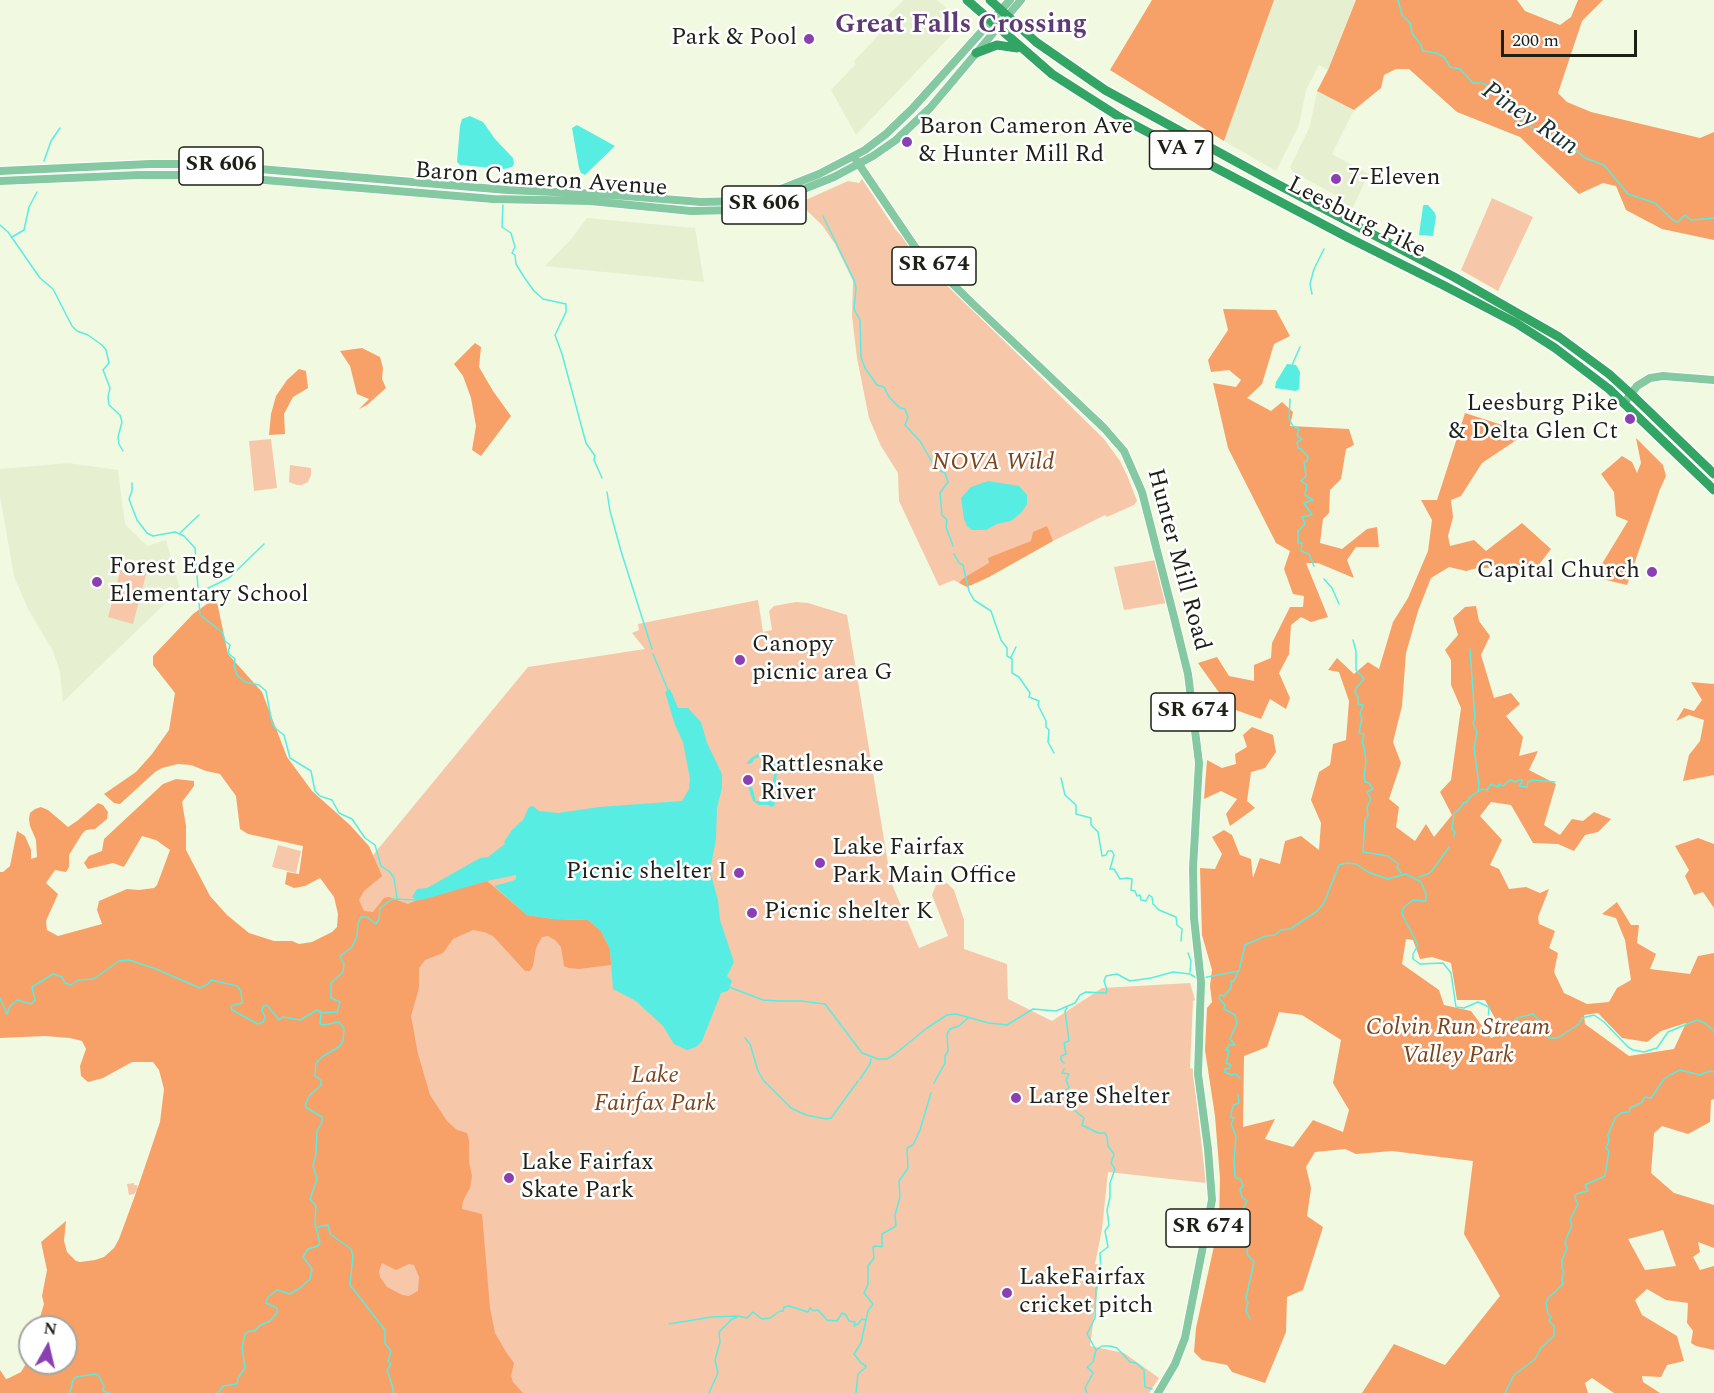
<!DOCTYPE html>
<style>
body{margin:0}
#map{position:relative;width:1714px;height:1393px;overflow:hidden;background:#f2f9e1;font-family:Spectral,serif}
canvas{display:block}
.north{position:absolute;left:18px;top:1315px;width:60px;height:60px;box-sizing:border-box;background:#fff;border:2px solid #a5a6a2;border-radius:50%;rotate:8deg;font-size:16px;font-weight:700;line-height:24px;text-align:center;color:#1d2017}
.north::after{content:'';display:block;margin:auto;width:21px;height:27px;background:#8a40b2;clip-path:polygon(50% 0,100% 100%,50% 72%,0 100%)}
.scale{position:absolute;left:1501px;top:30px;width:136px;height:27px;box-sizing:border-box;border:3px solid #1d2017;border-top:0;padding-left:8px;font-size:18px;line-height:21px;white-space:nowrap;color:#1d2017;-webkit-text-stroke:4px #fff;paint-order:stroke}
</style>
<div id="map">
<canvas width="1714" height="1393"></canvas>
<div class="north">N</div>
<div class="scale">200 m</div>
</div>
<script>
const c = document.querySelector('canvas').getContext('2d');
c.lineJoin = 'round';
function paint(path, color) { c.fillStyle = color; c.fill(path, 'evenodd'); }
const poly = rows => new Path2D(rows.map(r => 'M' + r).join(''));
function strokePath(path, color, width, dash) { c.strokeStyle = color; c.lineWidth = width; c.lineCap = dash ? 'butt' : 'round'; c.setLineDash(dash || []); c.stroke(path); }
function drawText(font, color, halo, rows, align = 'center') {
  c.font = font + ' Spectral,serif'; c.lineWidth = 5; c.setLineDash([]); c.textBaseline = 'middle'; c.strokeStyle = halo; c.fillStyle = color; for (const [text, x, y, turn = 0] of rows) {
    c.save(); c.translate(x, y); c.rotate((+turn || 0) * Math.PI / 180); c.textAlign = isNaN(turn) ? turn : align; if (halo) c.strokeText(text, 0, 0); c.fillText(text, 0, 0); c.restore();
  }
}
const built = poly([
 [904,0,937,0,959,19,958,28,856,135,831,90,855,65,854,61,887,26,882,21],
 [1274,0,1356,0,1328,70,1319,65,1306,90,1299,125,1276,171,1224,141],
 [1317,91,1354,110,1332,154,1369,174,1351,211,1336,204,1339,197,1293,172,1290,167,1310,126],
 [587,218,695,228,704,282,545,266,572,238],
 [68,463,118,470,125,524,147,546,166,540,180,589,63,702,60,672,53,651,28,609,14,576,0,496,0,469]
]);
const green = poly([
 [862,179,895,229,936,274,1104,439,1120,461,1127,475,1137,501,1134,505,1107,517,1105,515,1053,541,1052,540,962,579,959,583,954,580,939,586,899,501,898,473,881,446,869,418,857,358,852,316,853,281,835,244,822,225,799,203,848,181,859,183],
 [1492,198,1533,217,1498,291,1461,270],
 [271,439,277,488,254,491,249,441],
 [290,465,311,468,311,475,308,482,302,485,297,485,289,482],
 [1156,560,1167,603,1124,610,1114,567],
 [122,564,147,571,133,624,108,617],
 [758,600,763,632,772,630,769,611,774,606,796,602,808,603,847,615,891,882,919,948,948,936,932,895,936,885,947,883,954,890,964,920,964,949,1007,964,1008,999,1052,1021,1102,988,1190,983,1195,1000,1193,1001,1190,1068,1193,1069,1206,1183,1108,1172,1102,1229,1095,1264,1101,1265,1090,1346,1124,1353,1159,1378,1149,1393,35,1393,75,1366,137,1190,134,1194,129,1195,127,1184,134,1183,134,1185,137,1185,138,1189,178,1075,340,1132,341,894,528,667,645,649,632,633,639,630,638,624],
 [278,845,301,851,296,873,272,867]
]);
const forest = poly([
 [1152,0,1274,0,1224,141,1110,70],
 [1356,0,1517,0,1525,11,1560,25,1571,17,1578,0,1603,0,1582,21,1558,93,1567,102,1591,112,1700,138,1714,132,1714,240,1662,229,1626,210,1616,186,1603,183,1579,194,1520,137,1457,112,1409,69,1396,69,1384,75,1381,88,1354,110,1317,91,1328,70],
 [1223,309,1276,310,1290,336,1274,344,1262,384,1247,398,1271,411,1282,402,1293,412,1290,426,1349,429,1354,445,1346,449,1341,479,1330,490,1329,513,1323,519,1320,543,1342,549,1367,529,1377,527,1379,547,1356,547,1347,560,1354,578,1318,563,1306,563,1328,617,1311,622,1301,617,1291,625,1289,654,1279,673,1290,698,1286,709,1270,699,1261,719,1230,708,1198,663,1217,657,1229,676,1254,681,1254,665,1271,658,1272,643,1290,607,1303,607,1304,596,1293,594,1284,569,1290,551,1276,543,1228,448,1213,383,1236,387,1241,380,1229,370,1211,372,1208,360,1228,330],
 [475,343,481,347,479,367,493,391,511,416,481,456,472,450,476,426,471,398,463,376,454,364],
 [362,348,380,357,383,368,382,379,386,388,367,405,359,409,369,399,357,394,350,366,340,351],
 [299,369,306,371,308,388,293,397,284,414,285,434,269,435,271,414,276,396,287,380],
 [1465,413,1527,433,1482,463,1461,496,1451,500,1453,517,1448,536,1450,546,1474,540,1486,551,1522,523,1551,549,1534,571,1506,568,1477,568,1466,571,1449,567,1431,578,1418,611,1406,653,1402,706,1393,742,1401,763,1389,799,1399,807,1396,827,1415,841,1426,824,1434,837,1452,815,1440,792,1451,780,1461,708,1451,685,1451,660,1445,650,1458,635,1453,618,1465,607,1476,606,1479,621,1490,636,1481,655,1494,698,1511,693,1520,704,1506,716,1523,737,1519,756,1538,751,1529,770,1556,784,1544,825,1560,835,1572,819,1583,821,1594,812,1611,819,1598,832,1585,835,1574,851,1558,844,1533,843,1511,805,1491,802,1480,816,1502,840,1490,865,1499,869,1509,889,1526,887,1540,893,1549,889,1538,917,1539,924,1555,931,1549,948,1558,953,1554,972,1564,993,1587,1004,1609,1002,1617,988,1631,980,1625,940,1616,918,1602,914,1617,902,1631,925,1639,925,1637,943,1656,954,1650,969,1690,974,1698,956,1714,953,1714,1099,1711,1100,1710,1122,1688,1134,1662,1126,1654,1133,1651,1173,1674,1193,1714,1205,1714,1248,1698,1242,1700,1252,1693,1257,1700,1270,1714,1266,1714,1350,1696,1346,1691,1343,1693,1331,1687,1323,1688,1303,1666,1300,1647,1289,1635,1300,1642,1315,1677,1336,1684,1361,1667,1365,1661,1377,1642,1376,1643,1382,1660,1393,1614,1393,1592,1378,1585,1383,1588,1393,1362,1393,1394,1344,1445,1365,1500,1296,1464,1234,1473,1161,1392,1151,1356,1154,1345,1149,1315,1152,1306,1167,1311,1188,1307,1216,1323,1227,1303,1290,1287,1297,1286,1332,1265,1383,1232,1372,1227,1365,1202,1360,1194,1352,1196,1328,1219,1223,1220,1178,1215,1116,1205,1050,1207,1008,1212,1002,1210,986,1212,970,1202,935,1200,868,1215,869,1222,854,1212,837,1224,830,1232,835,1240,855,1251,859,1253,878,1260,858,1280,864,1285,841,1301,836,1319,850,1321,823,1311,800,1319,772,1330,765,1333,744,1346,740,1349,701,1339,672,1328,670,1337,658,1354,674,1368,662,1379,669,1393,622,1408,598,1428,551,1432,520,1421,500,1437,500],
 [1406,939,1413,940,1420,959,1432,957,1451,963,1457,1000,1485,1000,1497,1022,1512,1030,1491,1038,1471,1011,1444,1005,1439,990,1402,964],
 [1279,1012,1302,1015,1341,1040,1333,1083,1349,1110,1343,1132,1313,1120,1293,1147,1265,1139,1275,1119,1243,1127,1244,1056,1267,1047],
 [1598,1013,1622,1038,1647,1042,1661,1031,1686,1023,1674,1049,1629,1056,1585,1024,1584,1015],
 [1663,1230,1676,1266,1645,1270,1628,1239],
 [1636,438,1663,465,1666,476,1660,489,1627,585,1594,577,1628,521,1616,516,1614,492,1601,474,1622,456,1632,462,1637,473,1641,463],
 [1047,526,1053,541,989,577,967,587,959,583,962,579,989,563,988,558,1031,541,1033,532],
 [211,601,217,602,228,654,262,692,287,757,312,791,350,825,369,846,382,876,364,891,359,900,364,911,373,912,384,898,389,897,408,904,417,900,487,881,527,915,553,919,588,920,601,931,610,949,611,965,579,969,569,968,564,966,561,947,555,940,548,936,542,937,536,948,533,966,530,971,525,971,493,936,484,932,473,930,453,939,443,953,425,960,419,968,419,988,411,1016,418,1054,430,1095,447,1121,457,1130,467,1133,469,1140,469,1162,472,1176,470,1188,463,1201,462,1209,482,1214,490,1308,495,1333,506,1352,514,1363,511,1376,513,1382,523,1393,0,1393,0,1370,6,1379,9,1378,21,1372,30,1357,30,1363,66,1363,66,1327,37,1327,44,1304,42,1296,47,1270,41,1242,66,1221,64,1241,67,1252,76,1261,80,1262,95,1260,104,1257,114,1248,119,1239,136,1193,160,1122,164,1089,159,1070,153,1062,132,1062,103,1078,88,1082,81,1076,80,1066,86,1049,82,1041,70,1038,45,1036,0,1038,0,872,3,872,10,866,17,831,25,836,31,850,31,859,37,857,36,840,30,826,29,819,30,813,35,809,41,807,48,810,68,827,77,821,98,803,103,805,108,812,107,819,95,829,86,830,82,834,69,855,69,867,66,872,55,870,46,883,58,894,46,921,47,930,58,936,102,924,97,910,99,901,127,889,139,890,154,888,157,885,170,850,156,840,142,836,124,867,113,863,88,869,84,863,89,856,102,851,104,839,163,784,176,779,194,781,194,786,182,802,186,826,186,850,210,896,227,915,249,933,274,941,292,941,299,944,312,942,332,932,337,927,338,914,334,897,320,878,305,886,294,888,285,884,287,872,299,874,303,846,248,834,240,829,236,796,220,774,206,771,191,765,178,764,162,768,155,772,120,804,114,803,104,794,136,772,152,754,169,730,175,693,153,665,153,656,193,614],
 [382,1263,396,1270,409,1264,414,1265,419,1277,418,1291,409,1296,402,1295,387,1287,380,1277,379,1271],
 [1691,682,1713,684,1714,683,1714,775,1683,781,1689,755,1700,741,1704,720,1689,715,1676,721,1684,708,1694,711,1702,700],
 [1252,727,1273,735,1276,752,1265,768,1251,772,1247,801,1255,808,1230,826,1226,814,1237,799,1221,791,1204,799,1207,760,1222,768,1236,764,1235,754,1247,747,1243,735],
 [1698,838,1714,844,1714,908,1703,892,1694,895,1685,876,1689,870,1675,846]
]);
const water = poly([
 [470,116,483,122,495,139,513,158,514,164,512,167,504,169,460,165,457,162,460,126,462,119],
 [577,125,615,146,585,175,581,173,579,168,572,128],
 [1424,205,1428,205,1435,213,1436,217,1433,236,1419,235,1423,206],
 [1287,364,1296,365,1300,372,1299,389,1296,391,1275,388,1276,382],
 [988,481,1019,486,1027,495,1027,504,1021,513,1011,521,997,524,986,530,972,530,967,526,964,519,961,498,971,487],
 [670,689,678,708,688,708,701,722,707,743,722,774,722,788,717,808,716,839,710,871,718,900,720,920,734,962,727,976,732,981,728,991,721,993,702,1041,696,1047,687,1050,674,1044,663,1026,636,1001,613,989,610,949,601,931,588,920,553,919,527,915,494,886,512,881,516,879,516,875,487,881,422,900,417,900,412,897,417,889,427,888,480,858,488,857,505,844,504,842,512,830,523,820,529,807,533,806,539,811,558,813,599,807,682,801,689,789,690,779,683,742,675,725,665,692],
 [762,752,773,757,778,767,776,781,779,793,774,801,775,805,772,807,768,805,759,805,753,801,745,777,749,776,756,801,763,802,775,795,776,790,773,781,775,769,771,760,762,756,754,759,752,763,746,764,751,758]
]);
const stream = poly([
 [1398,0,1402,15,1410,23,1412,33,1421,45,1423,51,1436,53,1444,57,1450,67,1460,69,1473,83,1482,83,1494,89,1507,102,1522,108,1523,121,1546,137,1557,138,1575,149,1585,158,1604,165,1628,194,1655,203,1674,221,1678,222,1685,215,1691,220,1714,218],
 [44,161,51,141,60,128],
 [503,205,502,227,511,233,515,247,512,253,515,255,516,264,524,277,534,291,543,299,566,304,566,312,555,335,562,354,586,443,595,456,594,460,602,478],
 [823,216,854,280,856,288,854,309,860,320,861,357,865,368,877,385,884,387,889,397,900,408,905,409,908,417,905,425,920,441,936,469,945,473,948,482,940,493,942,515,947,520,946,527,953,546],
 [0,225,8,232,40,278,53,289,72,326,77,331,88,335,102,345,106,350,109,363,103,370,110,388,108,397,109,405,120,415,122,422,118,437,119,444,123,451],
 [12,237,24,230,29,207,37,192],
 [1312,294,1310,284,1314,269,1324,249],
 [1292,365,1300,347],
 [1290,399,1289,419,1293,426,1299,429,1297,435,1302,439,1297,442,1298,448,1301,449,1308,457,1307,461,1304,462,1306,476,1301,481,1307,485,1305,495,1313,500,1304,503,1312,515,1302,517,1305,524,1298,531,1298,543,1302,543,1301,551,1309,554,1314,566],
 [132,483,132,491,129,499,137,520,147,533,153,536,175,532,184,536,195,548,200,615,222,632,225,641,230,645,228,653,235,659,234,665,237,675,245,682,259,685,266,691,272,723,276,729,284,735,290,758,311,771,315,791,320,796,332,800,339,813,352,819,365,838,375,845,381,866,390,872,394,878,397,898],
 [607,492,610,511,621,551,652,649],
 [180,533,199,515],
 [954,554,959,563,963,565,969,591,974,600,991,611,1001,640,1007,648,1007,656,1012,659,1012,673,1019,677,1030,693,1029,697,1039,701,1038,705,1046,721,1046,727,1049,730,1048,742,1054,753],
 [1324,579,1332,588,1339,604],
 [198,593,229,578,264,544],
 [1353,640,1356,651,1356,670,1364,679,1356,688,1355,692,1358,697,1358,704,1363,705,1360,714,1362,718,1359,733,1364,734,1362,743,1364,746,1366,762,1364,778,1365,782,1369,783,1373,789,1367,792,1371,799,1367,807,1368,816,1365,820,1363,852,1388,856,1398,864,1397,867,1401,873],
 [1470,649,1475,719,1473,723,1477,732,1474,748,1479,785,1478,792],
 [653,654,668,690],
 [1011,657,1016,647],
 [1061,778,1065,795,1076,805,1076,814,1091,818,1091,825,1098,832,1102,856,1106,855,1108,851,1112,851,1114,855,1110,869,1114,869,1120,879,1127,878,1132,879,1131,890,1135,891,1137,896,1140,895,1141,900,1146,901,1149,895,1152,897,1153,904,1159,910,1176,917,1177,925,1182,929,1181,941],
 [1454,836,1455,832,1452,829,1454,814,1462,806,1463,803,1467,802,1470,797,1482,789,1487,790,1491,784,1498,787,1499,784,1503,786,1510,780,1515,782,1519,780,1522,780,1522,782,1519,786,1527,787,1528,782,1533,780,1555,782],
 [1419,877,1428,874,1432,871,1449,847],
 [1188,953,1191,961,1190,972],
 [1238,972,1234,981,1231,981,1231,988,1224,996,1220,995,1219,998,1225,1005,1224,1009,1235,1015,1237,1023,1230,1039,1235,1045,1229,1045,1226,1050,1229,1051,1226,1063,1231,1065,1229,1069,1225,1069,1225,1072,1231,1075,1236,1074,1240,1078],
 [1202,978,1239,971,1245,945,1266,936,1275,935,1281,930,1290,929,1316,912,1324,903,1339,865,1347,863,1356,864,1368,872,1388,879,1406,874,1421,882,1426,894,1426,901,1413,900,1403,908,1402,914,1418,945,1413,954,1413,959,1420,964,1443,963,1451,973,1456,1007,1464,1008,1478,1002,1489,1007,1488,1020,1491,1032,1502,1033,1517,1018,1533,1014,1540,1021,1549,1038,1558,1038,1579,1024,1582,1018,1594,1015,1604,1022,1628,1047,1633,1050,1644,1052,1657,1048,1668,1032,1697,1020,1705,1023,1714,1031],
 [729,987,763,1000,779,1001,801,1001,825,1004,862,1053,878,1059,887,1059,895,1054,927,1028,947,1015,956,1014,989,1023,1007,1025,1033,1009,1056,1011,1075,1003,1080,995,1086,992,1106,993,1107,990,1104,981,1106,976,1117,974,1130,981,1151,978,1173,972,1190,974,1198,979],
 [0,998,7,1014,10,1006,17,1000,31,1004,35,1000,32,987,53,974,62,977,65,983,71,985,78,980,94,979,119,961,129,960,156,969,200,988,208,984,211,980,237,986,241,991,242,1003,231,1006,232,1010,258,1024,263,1022,265,1017,262,1010,263,1006,267,1005,279,1020,283,1017,300,1020,317,1010,322,1013,337,1012,340,1002,331,998,331,983,343,972,344,964,340,956,352,947,357,936,358,923,361,917,367,917,376,924,379,919,380,908,392,899,417,900],
 [745,1038,750,1044,758,1071,763,1080,791,1108,806,1115,826,1119,831,1118,858,1081],
 [1064,1063,1061,1060,1061,1056,1066,1054,1064,1043,1069,1041,1065,1011,1067,1008],
 [1064,1069,1062,1073,1069,1074,1066,1080,1069,1087,1064,1093,1073,1100,1073,1109,1084,1118,1082,1125,1098,1133,1105,1133,1107,1137,1108,1146,1114,1154,1111,1163,1115,1169,1110,1183,1110,1197,1107,1210,1109,1225,1105,1231,1108,1247,1100,1253,1101,1270,1099,1284,1096,1289,1095,1318,1087,1334,1096,1350,1093,1362,1087,1367,1093,1373,1085,1388,1087,1393],
 [860,1079,870,1064,871,1059],
 [934,1083,945,1063,945,1056,948,1051,947,1034,950,1029,959,1026,968,1018],
 [1238,1095,1239,1103,1234,1105,1231,1113,1231,1117,1234,1118,1231,1124,1236,1136,1234,1161,1235,1177,1241,1180,1243,1186,1240,1189,1242,1197,1247,1201,1244,1207,1244,1211,1248,1214,1245,1227,1248,1238,1247,1254,1254,1262,1246,1298,1248,1303,1246,1311,1250,1319],
 [318,1227,328,1225,330,1234,351,1249,353,1256,350,1285,385,1330,385,1343,391,1351,388,1361,391,1364,387,1370,393,1388,393,1393],
 [669,1324,712,1317,737,1316,747,1318,753,1312,762,1319,770,1318,780,1311,783,1311,784,1307,789,1306,808,1312,810,1308,814,1311,818,1310,827,1320,837,1321,842,1313,846,1315,849,1321,855,1322,854,1326,858,1324,862,1319,866,1320],
 [1096,1350,1102,1346,1110,1346,1117,1348,1130,1362,1136,1363,1144,1370,1145,1387,1152,1389],
 [70,1393,73,1380,76,1377,95,1374,99,1376,104,1386,103,1391,109,1393],
 [218,1393,223,1386,237,1384,238,1378,245,1368,242,1348,245,1334,249,1331,255,1331,259,1326,270,1321,277,1313,277,1308,266,1303,268,1297,277,1290,290,1294,300,1288,310,1279,312,1269,303,1257,308,1249,318,1246,320,1243,315,1224,316,1206,310,1199,317,1179,313,1166,316,1154,317,1131,322,1122,322,1117,307,1108,305,1105,310,1095,321,1085,321,1080,315,1076,316,1063,322,1057,340,1046,343,1041,344,1029,339,1022,324,1025,320,1024,321,1014],
 [709,1393,718,1373,715,1360,720,1342,719,1332,732,1319,737,1317],
 [856,1393,858,1374,865,1368,866,1366,861,1363,854,1354,861,1343,868,1311,873,1304,864,1293,868,1284,868,1266,874,1258,873,1247,876,1246,882,1247,882,1234,896,1226,895,1215,900,1197,899,1181,908,1168,907,1148,913,1145,920,1130,931,1093],
 [1505,1393,1514,1375,1535,1359,1541,1348,1554,1336,1554,1326,1549,1321,1551,1317,1548,1314,1546,1303,1548,1298,1563,1284,1562,1277,1564,1273,1562,1268,1562,1260,1567,1248,1565,1242,1572,1225,1570,1220,1578,1204,1575,1198,1576,1194,1588,1191,1585,1185,1605,1176,1609,1151,1606,1148,1609,1141,1608,1135,1615,1118,1621,1113,1629,1112,1630,1108,1641,1103,1645,1097,1651,1098,1664,1079,1670,1075,1680,1070,1700,1075,1710,1071,1714,1072]
]);
const major = poly([
 [854,157,915,247,972,303,1104,428,1124,451,1142,492,1174,617,1188,674,1199,763,1193,868,1194,918,1201,982,1198,1074,1208,1149,1212,1200,1185,1338,1175,1364,1158,1393],
 [0,171,150,164,201,164,507,190,600,194,701,202,742,201,766,195,819,174,865,150,886,134,912,109,1010,0],
 [0,181,139,175,204,175,493,199,590,201,691,211,738,210,774,201,834,177,873,156,896,140,930,108,1021,0],
 [1624,403,1637,386,1650,378,1663,376,1714,380]
]);
const highway = poly([
 [967,0,1052,74,1121,118,1347,237,1443,285,1516,323,1555,348,1609,389,1714,490],
 [990,0,1036,42,1105,90,1275,183,1454,277,1559,337,1609,374,1631,394,1714,474],
 [976,53,997,45,1017,48]
]);
const markers = [
 [809,39,6,"#8a40b2"],
 [907,142,6,"#8a40b2"],
 [1336,179,6,"#8a40b2"],
 [1630,419,6,"#8a40b2"],
 [1652,572,6,"#8a40b2"],
 [97,582,6,"#8a40b2"],
 [740,660,6,"#8a40b2"],
 [748,780,6,"#8a40b2"],
 [820,863,6,"#8a40b2"],
 [739,873,6,"#8a40b2"],
 [752,913,6,"#8a40b2"],
 [1016,1098,6,"#8a40b2"],
 [509,1178,6,"#8a40b2"],
 [1007,1293,6,"#8a40b2"]
];
const shields = [
 [1181,150,63],
 [221,166,84],
 [764,205,84],
 [934,266,84],
 [1193,712,84],
 [1208,1228,84]
];
const shieldNames = [
 ["VA 7",1181,150],
 ["SR 606",221,166],
 ["SR 606",764,205],
 ["SR 674",934,266],
 ["SR 674",1193,712],
 ["SR 674",1208,1228]
];
const poiNames = [
 ["Park & Pool",797,39,"right"],
 ["Baron Cameron Ave",919,128],
 ["& Hunter Mill Rd",919,156],
 ["7-Eleven",1348,179],
 ["Leesburg Pike",1618,405,"right"],
 ["& Delta Glen Ct",1618,433,"right"],
 ["Forest Edge",109,568],
 ["Elementary School",109,596],
 ["Capital Church",1640,572,"right"],
 ["Canopy",752,646],
 ["picnic area G",752,674],
 ["Rattlesnake",760,766],
 ["River",760,794],
 ["Lake Fairfax",832,849],
 ["Park Main Office",832,877],
 ["Picnic shelter I",727,873,"right"],
 ["Picnic shelter K",764,913],
 ["Large Shelter",1028,1098],
 ["Lake Fairfax",521,1164],
 ["Skate Park",521,1192],
 ["LakeFairfax",1019,1279],
 ["cricket pitch",1019,1307]
];
const streetNames = [
 ["Baron Cameron Avenue",541,181,4],
 ["Leesburg Pike",1356,219,27],
 ["Hunter Mill Road",1177,560,75]
];
const parkNames = [
 ["NOVA Wild",993,464],
 ["Colvin Run Stream",1458,1029],
 ["Valley Park",1458,1057],
 ["Lake",655,1077],
 ["Fairfax Park",655,1105]
];
const waterNames = [
 ["Piney Run",1529,120,34]
];
const quarterNames = [
 ["Great Falls Crossing",961,27]
];
paint(built, '#e6efd0');
paint(green, '#f7c7a9');
paint(forest, '#f7a068');
paint(water, '#58ede2');
strokePath(stream, '#58ede2', 1.5);
strokePath(major, '#fff', 10);
strokePath(highway, '#fff', 12);
strokePath(major, '#84c9a2', 8);
strokePath(highway, '#32a564', 9);
for (const [x, y, r, color] of markers) { const dot = new Path2D(); dot.arc(x, y, r, 0, 2 * Math.PI); c.fillStyle = color; c.fill(dot); strokePath(dot, '#fff', 2); }
for (const [x, y, w] of shields) { const box = new Path2D(); box.roundRect(x - w / 2, y - 19, w, 38, 4.5); c.fillStyle = '#fff'; c.fill(box); strokePath(box, '#1d2017', 1.5); }
drawText('bold 22px', '#1d2017', null, shieldNames);
drawText('24px', '#1d2017', '#fff', poiNames, 'left');
drawText('24px', '#1d2017', '#fff', streetNames);
drawText('italic 24px', '#7c441b', '#fff', parkNames);
drawText('italic 26px', '#18312e', '#fff', waterNames);
drawText('bold 27px', '#5e3b74', '#fff', quarterNames);
</script>
